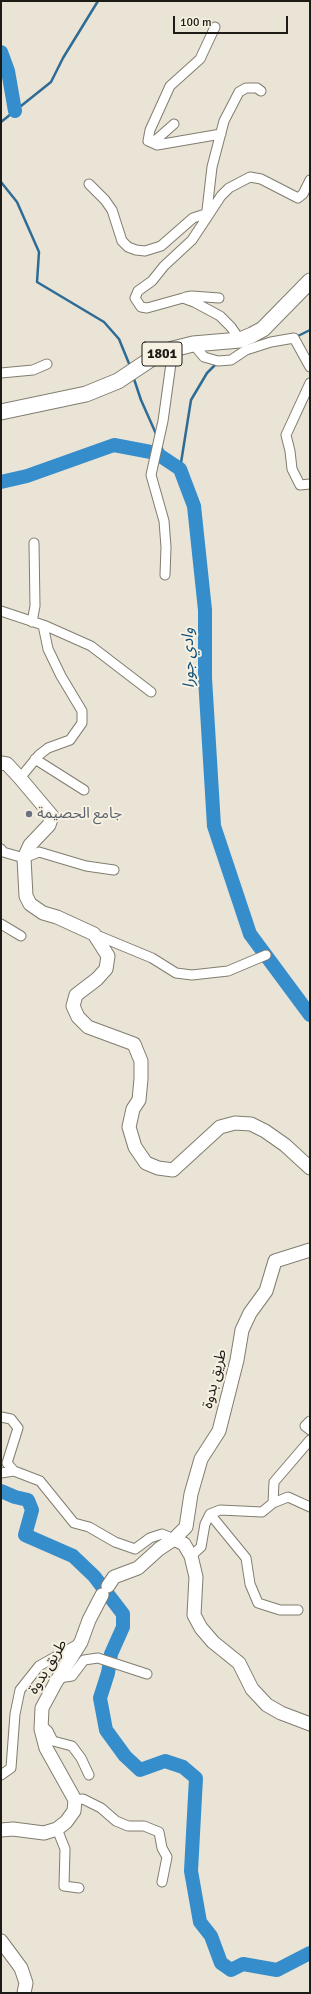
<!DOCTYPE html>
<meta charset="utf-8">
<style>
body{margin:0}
#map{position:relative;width:311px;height:1994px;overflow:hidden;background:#e9e4d5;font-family:Signika,sans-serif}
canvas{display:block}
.frame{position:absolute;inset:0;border:2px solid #1d1b16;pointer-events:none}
.scale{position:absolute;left:173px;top:16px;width:115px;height:18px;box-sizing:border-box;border:2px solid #1d1b16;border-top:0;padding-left:5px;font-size:12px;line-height:14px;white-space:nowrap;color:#1d1b16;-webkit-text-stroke:3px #f6f1e2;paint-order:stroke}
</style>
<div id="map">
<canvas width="311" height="1994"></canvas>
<div class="frame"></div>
<div class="scale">100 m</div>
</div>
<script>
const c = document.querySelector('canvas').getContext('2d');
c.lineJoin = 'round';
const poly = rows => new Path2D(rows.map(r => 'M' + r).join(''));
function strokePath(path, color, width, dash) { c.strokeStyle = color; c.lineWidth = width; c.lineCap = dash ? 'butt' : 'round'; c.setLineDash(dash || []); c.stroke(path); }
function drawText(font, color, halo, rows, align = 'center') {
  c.font = font + ' Signika,"Noto Sans Arabic",sans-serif'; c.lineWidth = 4; c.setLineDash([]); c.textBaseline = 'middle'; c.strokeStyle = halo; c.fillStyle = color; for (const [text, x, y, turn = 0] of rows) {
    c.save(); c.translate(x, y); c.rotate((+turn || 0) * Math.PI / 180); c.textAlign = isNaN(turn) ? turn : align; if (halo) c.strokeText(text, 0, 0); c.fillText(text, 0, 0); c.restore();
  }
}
const stream = poly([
 [1,122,51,82,63,58,98,1],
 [1,182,17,202,39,252,37,282,104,322,119,339,130,366],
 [296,337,310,330],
 [134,379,141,400,157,436],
 [161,446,166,460],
 [180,469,191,400,207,373,217,363]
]);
const river = poly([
 [1,52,8,71,15,111],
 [1,482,27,476,114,445,156,453,180,469,194,506,205,610,205,678,214,826,250,934,310,1015],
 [1,1491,15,1497,28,1500,32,1510,25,1535,73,1556,94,1576,123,1614,123,1627,111,1654,108,1673,100,1698,106,1730,125,1756,140,1770,165,1761,183,1767,196,1778,191,1871,200,1922,211,1936,221,1963,231,1970,243,1964,277,1970,310,1953]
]);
const street = poly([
 [174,124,157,139,157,145,221,134],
 [157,145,148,141,150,130,170,86,200,59,215,27],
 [89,184,105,200,112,210,122,241,128,247,136,250,145,251,161,246,193,218,202,215,206,219,212,167,224,121,239,92,246,88,257,88,261,91],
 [186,297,192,296,219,298],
 [240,340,231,327,220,316,194,302,183,298,147,308,141,307,135,298,138,291,152,281,164,266,192,240,221,196,229,188,250,177,261,179,298,198,303,194,310,180],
 [193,344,204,357,218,361,231,360,246,350,271,342,294,338,310,367],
 [1,373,33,370,47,364],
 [310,383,286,435,290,451,292,469,300,485,310,484],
 [165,575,166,547,164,521,151,475,163,421,173,349],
 [1,611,46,626,91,646,151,692],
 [32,622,35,606,34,543],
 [35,759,84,790],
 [20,778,39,755,48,748,70,740,82,723,82,711,61,676,48,649,43,625],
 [1,849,3,852,24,858,39,852,86,866,114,870],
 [1,924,21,936],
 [94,934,152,958,176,973,192,975,228,971,266,955],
 [1,1417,11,1419,18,1428,7,1463,14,1471,40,1481,74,1523,89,1527,115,1542,135,1549,150,1538,162,1534,174,1539],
 [310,1421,305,1426,310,1430],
 [1,1473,14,1471],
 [273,1503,274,1482,310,1440],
 [210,1514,246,1558,250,1584,258,1603,280,1610,298,1610],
 [191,1556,201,1547,205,1524,210,1514,220,1510,262,1512,273,1503,288,1497,310,1507],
 [59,1678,72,1676,84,1660,98,1658,147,1674],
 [41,1725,48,1731,53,1741,72,1746,81,1758,89,1775],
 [1,1775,11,1768,15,1714,20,1690,39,1666,80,1643],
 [75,1800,83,1799,101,1808,116,1821,128,1826,144,1826,159,1832,162,1848,167,1857,162,1882],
 [57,1829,65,1849,64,1886,79,1888]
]);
const secondary = poly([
 [1,763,7,764,20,778,52,816,49,825,30,845,24,858,26,896,30,904,43,913,57,917,94,934,108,956,106,969,97,979,76,995,73,1006,78,1017,88,1027,134,1044,141,1061,141,1079,139,1100,133,1109,129,1127,135,1147,146,1163,158,1168,173,1170,220,1127,235,1123,251,1124,265,1131,285,1145,310,1168],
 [174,1539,186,1527,191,1494,201,1459,219,1431,237,1360,242,1330,250,1313,266,1291,275,1261,310,1250],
 [108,1586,114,1577,138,1568,159,1549,174,1539,184,1544,191,1556,196,1577,194,1615,201,1628,213,1642,239,1663,252,1689,267,1705,281,1713,310,1724],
 [1,1830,13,1829,44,1833,57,1829,66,1822,74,1811,75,1800,46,1748,41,1729,42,1708,56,1682,81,1642,89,1620,102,1595],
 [1,1941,21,1968,26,1983,24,1993]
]);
const primary = poly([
 [1,412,86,394,118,381,157,355,173,349,193,344,240,340,252,335,263,329,310,281]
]);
const markers = [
 [29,814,4,"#6b7280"]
];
const shields = [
 [162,354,40]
];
const shieldNames = [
 ["1801",162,354]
];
const worshipNames = [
 ["جامع الحصيمة",37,814]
];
const streetNames = [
 ["طريق بدوة",215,1379,-76],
 ["طريق بدوة",48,1667,-59]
];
const waterNames = [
 ["وادي جورا",189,658,-91]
];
strokePath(stream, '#2e6b95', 2.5);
strokePath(river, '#368dcb', 14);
strokePath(street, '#817d6f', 11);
strokePath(secondary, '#817d6f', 15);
strokePath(primary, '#817d6f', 17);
strokePath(street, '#fff', 9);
strokePath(secondary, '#fff', 13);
strokePath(primary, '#fff', 15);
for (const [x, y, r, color] of markers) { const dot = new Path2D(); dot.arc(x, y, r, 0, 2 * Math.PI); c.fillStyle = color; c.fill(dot); strokePath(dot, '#f6f1e2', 1.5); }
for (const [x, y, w] of shields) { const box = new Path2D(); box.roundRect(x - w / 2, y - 12, w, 24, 3); c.fillStyle = '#f6f1e2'; c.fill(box); strokePath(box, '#1d1b16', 1); }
drawText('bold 14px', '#1d1b16', null, shieldNames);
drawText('15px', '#5b616d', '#f6f1e2', worshipNames, 'left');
drawText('15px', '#1d1b16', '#f6f1e2', streetNames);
drawText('italic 16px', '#0a4c76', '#f6f1e2', waterNames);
</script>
